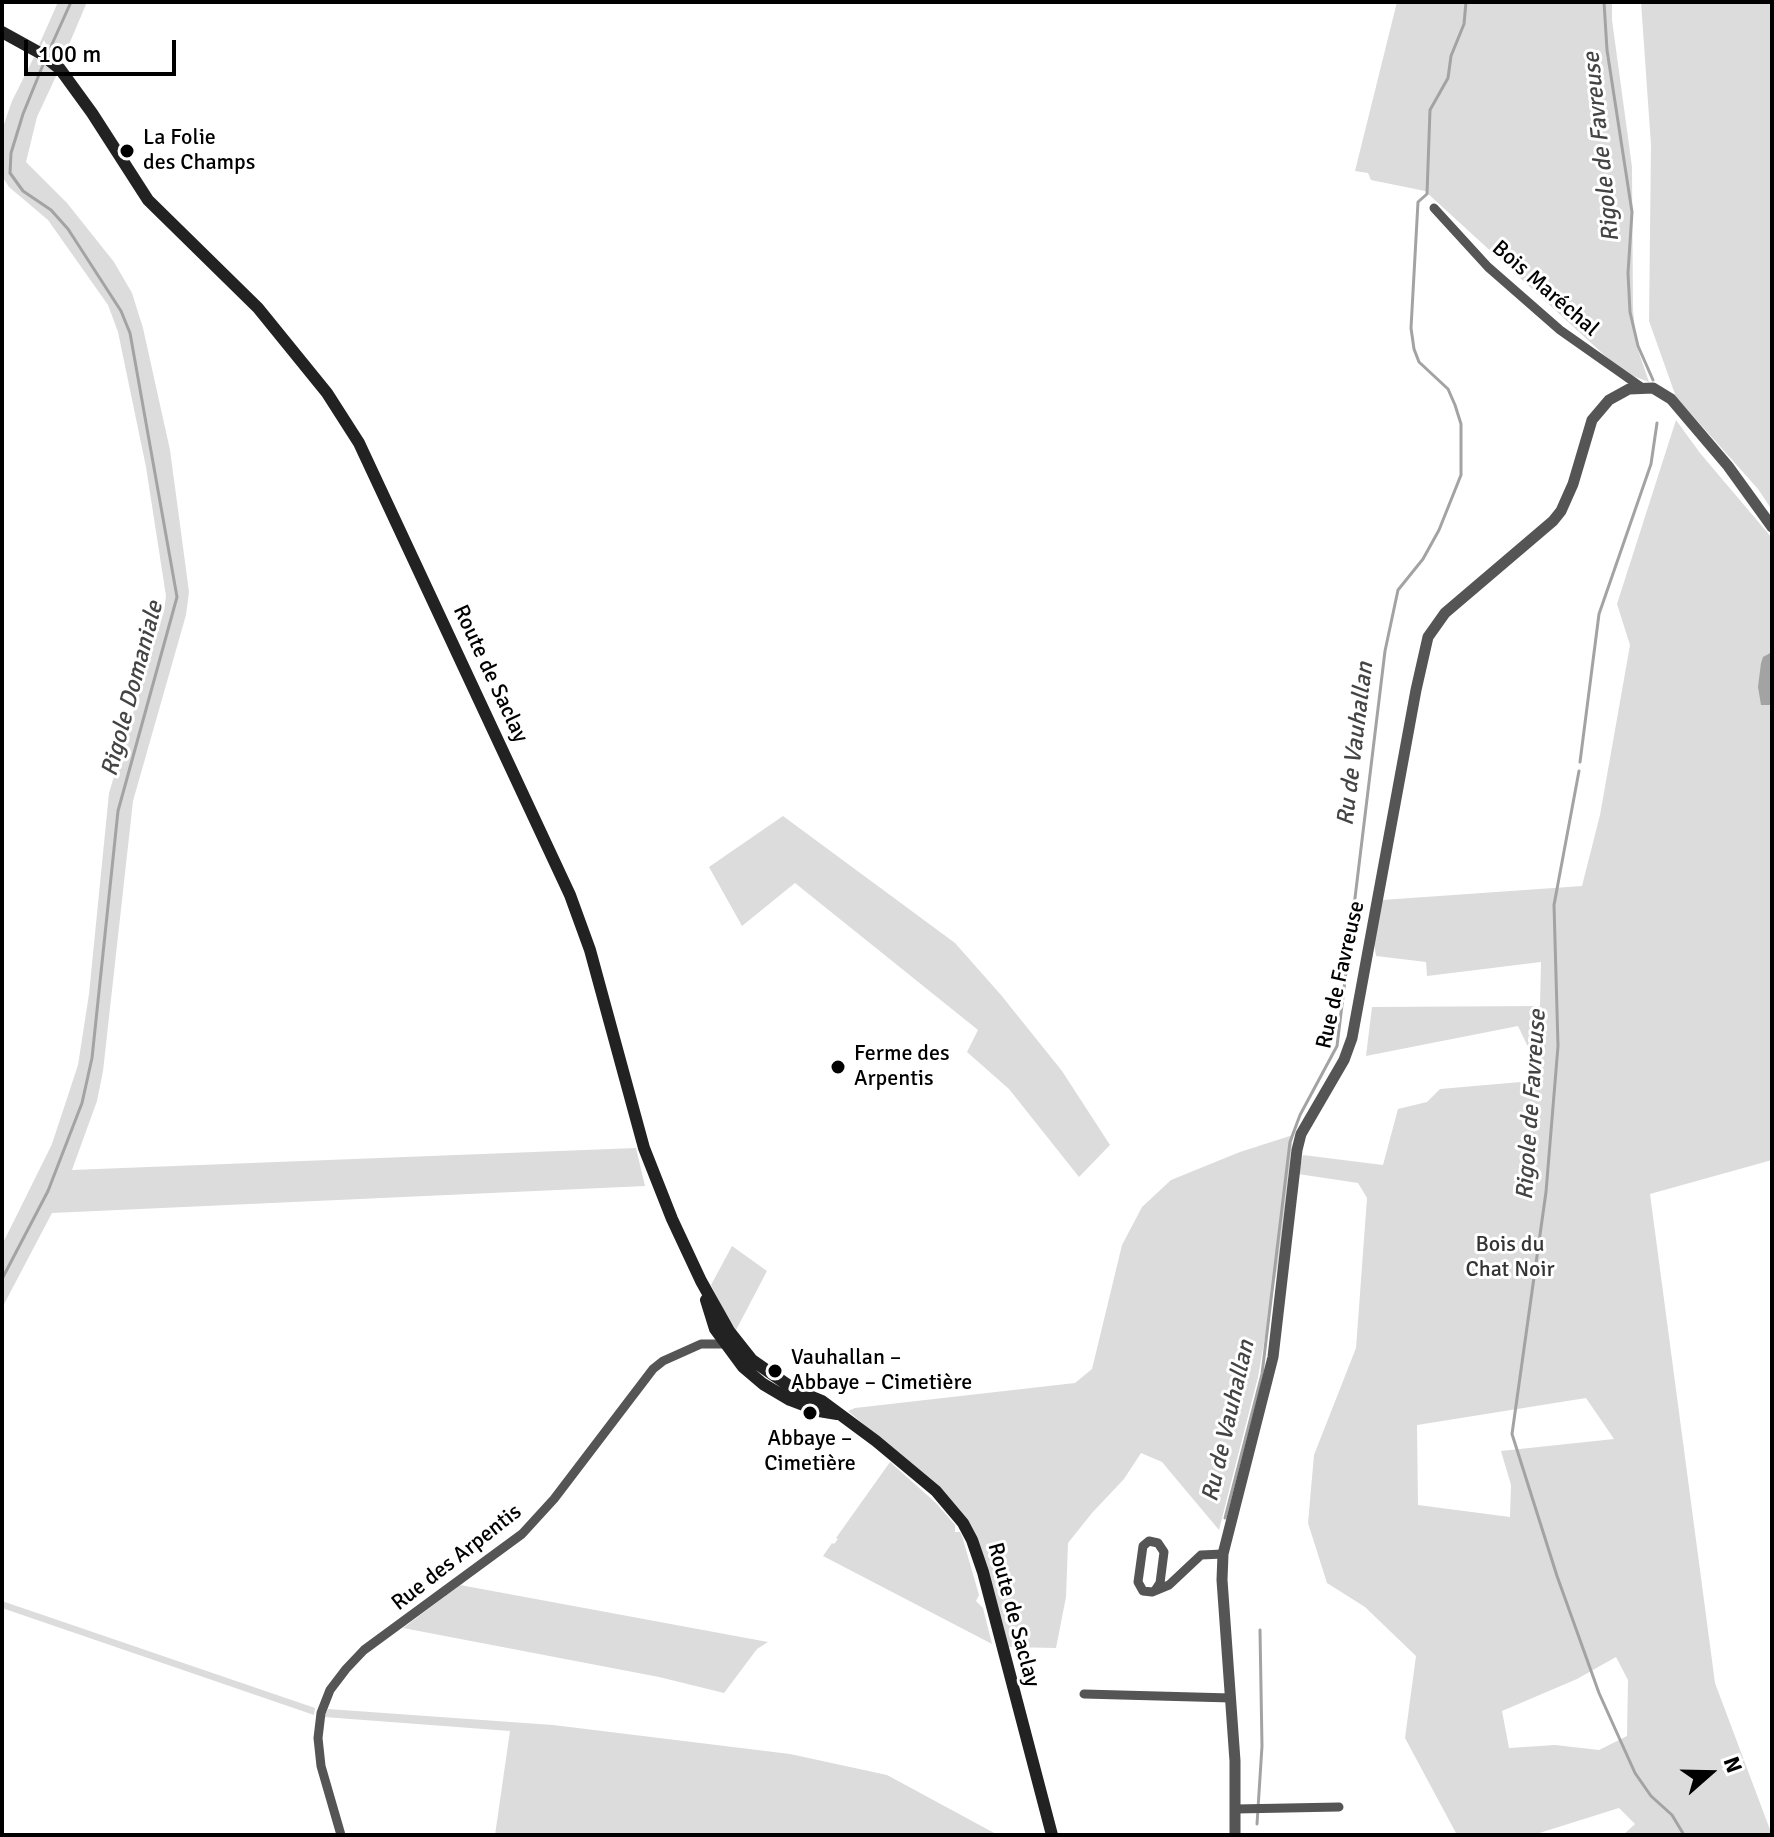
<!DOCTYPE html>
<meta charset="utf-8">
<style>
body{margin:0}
#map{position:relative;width:1774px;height:1837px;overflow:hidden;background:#fff;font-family:Signika,sans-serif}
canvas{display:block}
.frame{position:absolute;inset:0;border:4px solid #000;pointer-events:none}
.north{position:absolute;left:1670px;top:1733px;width:80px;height:80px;-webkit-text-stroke:6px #fff;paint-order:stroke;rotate:70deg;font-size:22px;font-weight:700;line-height:32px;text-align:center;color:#000}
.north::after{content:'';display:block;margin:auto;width:28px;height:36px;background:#000;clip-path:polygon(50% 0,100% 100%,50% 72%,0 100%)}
.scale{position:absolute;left:24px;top:40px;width:152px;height:36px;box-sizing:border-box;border:4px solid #000;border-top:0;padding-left:10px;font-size:24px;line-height:28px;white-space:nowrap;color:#000;-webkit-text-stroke:6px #fff;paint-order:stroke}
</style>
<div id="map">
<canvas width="1774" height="1837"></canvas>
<div class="frame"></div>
<div class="north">N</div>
<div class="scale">100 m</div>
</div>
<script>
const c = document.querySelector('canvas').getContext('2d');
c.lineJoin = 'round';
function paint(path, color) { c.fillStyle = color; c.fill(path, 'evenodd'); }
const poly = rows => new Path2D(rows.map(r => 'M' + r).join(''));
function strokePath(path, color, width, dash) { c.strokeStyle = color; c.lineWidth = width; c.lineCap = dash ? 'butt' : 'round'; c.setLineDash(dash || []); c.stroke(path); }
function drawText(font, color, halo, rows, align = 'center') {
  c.font = font + ' Signika,sans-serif'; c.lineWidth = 6; c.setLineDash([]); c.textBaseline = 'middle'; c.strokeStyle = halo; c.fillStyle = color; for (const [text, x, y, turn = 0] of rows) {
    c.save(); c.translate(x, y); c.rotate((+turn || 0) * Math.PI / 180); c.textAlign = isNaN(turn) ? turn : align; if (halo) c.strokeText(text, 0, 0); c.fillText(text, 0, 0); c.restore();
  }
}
const green = poly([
 [58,2,87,2,62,61,39,45],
 [1397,2,1612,2,1612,20,1632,167,1633,309,1636,344,1649,382,1633,376,1614,364,1425,191,1371,180,1368,173,1355,171],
 [1641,2,1772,2,1772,510,1758,489,1676,397,1649,321,1651,145],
 [34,57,57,74,37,117,26,162,67,203,114,262,132,293,143,328,170,450,189,592,186,615,133,801,103,1071,97,1101,72,1170,636,1148,645,1186,52,1213,2,1308,2,1245,52,1144,78,1065,89,994,109,793,164,611,166,596,146,467,118,332,108,305,48,220,9,187,2,176,2,130,12,101],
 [1676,420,1700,453,1772,538,1772,1160,1650,1194,1715,1683,1772,1835,1623,1835,1635,1824,1619,1808,1533,1835,1457,1835,1405,1738,1416,1656,1365,1607,1327,1583,1308,1523,1314,1455,1356,1348,1367,1198,1358,1183,1298,1174,1303,1155,1383,1165,1398,1109,1427,1102,1440,1089,1532,1081,1528,1047,1518,1026,1366,1056,1372,1007,1540,1006,1541,962,1427,976,1426,962,1376,956,1374,943,1382,900,1582,886,1600,815,1630,645,1617,604],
 [1586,1398,1614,1439,1501,1451,1511,1485,1510,1517,1418,1505,1417,1425],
 [1616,1657,1628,1680,1627,1736,1599,1750,1555,1745,1509,1748,1502,1711,1577,1679],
 [783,816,955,943,1001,995,1062,1071,1110,1145,1079,1177,1009,1089,967,1052,978,1030,795,883,742,926,709,867],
 [1293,1135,1280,1252,1258,1377,1219,1530,1162,1462,1141,1453,1124,1479,1092,1513,1068,1543,1066,1597,1056,1648,1007,1647,971,1540,890,1447,848,1411,855,1408,1075,1383,1092,1369,1122,1245,1142,1207,1171,1180,1240,1152],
 [732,1246,767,1271,735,1332,711,1285],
 [890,1462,936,1503,955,1525,955,1532,960,1532,962,1536,979,1595,976,1601,983,1608,992,1644,823,1556,832,1543,834,1544,838,1539,836,1538],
 [460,1585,768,1642,757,1649,724,1693,659,1677,403,1628],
 [2,1601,315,1708,314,1715,2,1608],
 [328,1709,553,1725,790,1754,887,1775,998,1835,495,1835,510,1731,324,1717]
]);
const water = poly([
 [1772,652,1772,705,1761,705,1758,687,1761,663,1763,657]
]);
const stream = poly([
 [1604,2,1607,50,1632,212,1628,273,1630,312,1638,346,1653,380],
 [48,53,71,2],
 [1580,762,1599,614,1651,464,1657,423],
 [1579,771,1554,905,1558,1046,1546,1192,1512,1434,1557,1576,1599,1693,1635,1773,1651,1796,1672,1815,1684,1835],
 [2,1279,48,1191,82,1103,92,1058,118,811,177,597,130,333,121,311,68,229,51,210,23,191,10,173,11,153,23,114,45,60],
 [1225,1518,1262,1374,1290,1142,1300,1115,1337,1046,1385,651,1398,590,1423,559,1439,530,1461,475,1461,424,1455,405,1448,389,1419,362,1414,349,1411,328,1418,202,1427,194,1430,110,1448,78,1451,56,1464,24,1466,2],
 [1257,1824,1262,1746,1260,1630]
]);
const minor = poly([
 [1434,208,1488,267,1560,330,1641,387],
 [1156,1589,1160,1583,1164,1552,1158,1543,1149,1541,1143,1546,1138,1582,1143,1591,1152,1592,1169,1585,1201,1555,1223,1554],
 [1084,1694,1231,1698],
 [1236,1809,1339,1807],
 [341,1835,321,1766,318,1738,321,1713,330,1690,346,1669,364,1650,522,1534,554,1499,653,1369,663,1361,701,1344,725,1344]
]);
const tertiary = poly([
 [1235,1835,1235,1761,1222,1580,1223,1554,1273,1357,1297,1150,1301,1134,1344,1060,1352,1038,1416,690,1428,637,1445,613,1553,521,1561,511,1573,484,1592,420,1609,400,1629,389,1653,388,1671,399,1728,466,1772,527]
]);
const secondary = poly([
 [2,32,40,53,60,69,92,113,148,200,258,308,327,393,359,443,570,895,590,950,644,1148,672,1219,701,1281,729,1331,752,1360,795,1390,822,1401,876,1441,936,1491,963,1523,972,1540,983,1572,1052,1835],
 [706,1300,715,1329,743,1367,763,1384,790,1400,819,1411,837,1414]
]);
const markers = [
 [127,151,8,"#000"],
 [838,1067,8,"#000"],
 [775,1371,8,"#000"],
 [810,1413,8,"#000"]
];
const poiNames = [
 ["La Folie",143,138],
 ["des Champs",143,163],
 ["Ferme des",854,1054],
 ["Arpentis",854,1079],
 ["Vauhallan –",791,1358],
 ["Abbaye – Cimetière",791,1383],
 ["Abbaye –",810,1439,"center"],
 ["Cimetière",810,1464,"center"]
];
const streetNames = [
 ["Bois Maréchal",1545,289,41],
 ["Route de Saclay",490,674,65],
 ["Rue de Favreuse",1341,975,-77],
 ["Rue des Arpentis",457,1558,-38],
 ["Route de Saclay",1013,1615,75]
];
const parkNames = [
 ["Bois du",1510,1245],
 ["Chat Noir",1510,1270]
];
const waterNames = [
 ["Rigole de Favreuse",1602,147,-96],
 ["Rigole Domaniale",133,689,-75],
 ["Ru de Vauhallan",1356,744,-83],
 ["Rigole de Favreuse",1532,1105,-86],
 ["Ru de Vauhallan",1229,1421,-77]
];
paint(green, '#dcdcdc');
paint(water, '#a3a3a3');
strokePath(stream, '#a3a3a3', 3);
strokePath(minor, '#555', 9);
strokePath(tertiary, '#555', 11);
strokePath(secondary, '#222', 12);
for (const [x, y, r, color] of markers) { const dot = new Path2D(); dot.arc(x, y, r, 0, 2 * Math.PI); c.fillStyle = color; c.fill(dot); strokePath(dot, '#fff', 3); }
drawText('22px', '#000', '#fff', poiNames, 'left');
drawText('22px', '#000', '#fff', streetNames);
drawText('22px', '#333', '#fff', parkNames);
drawText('italic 24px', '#444', '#fff', waterNames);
</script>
